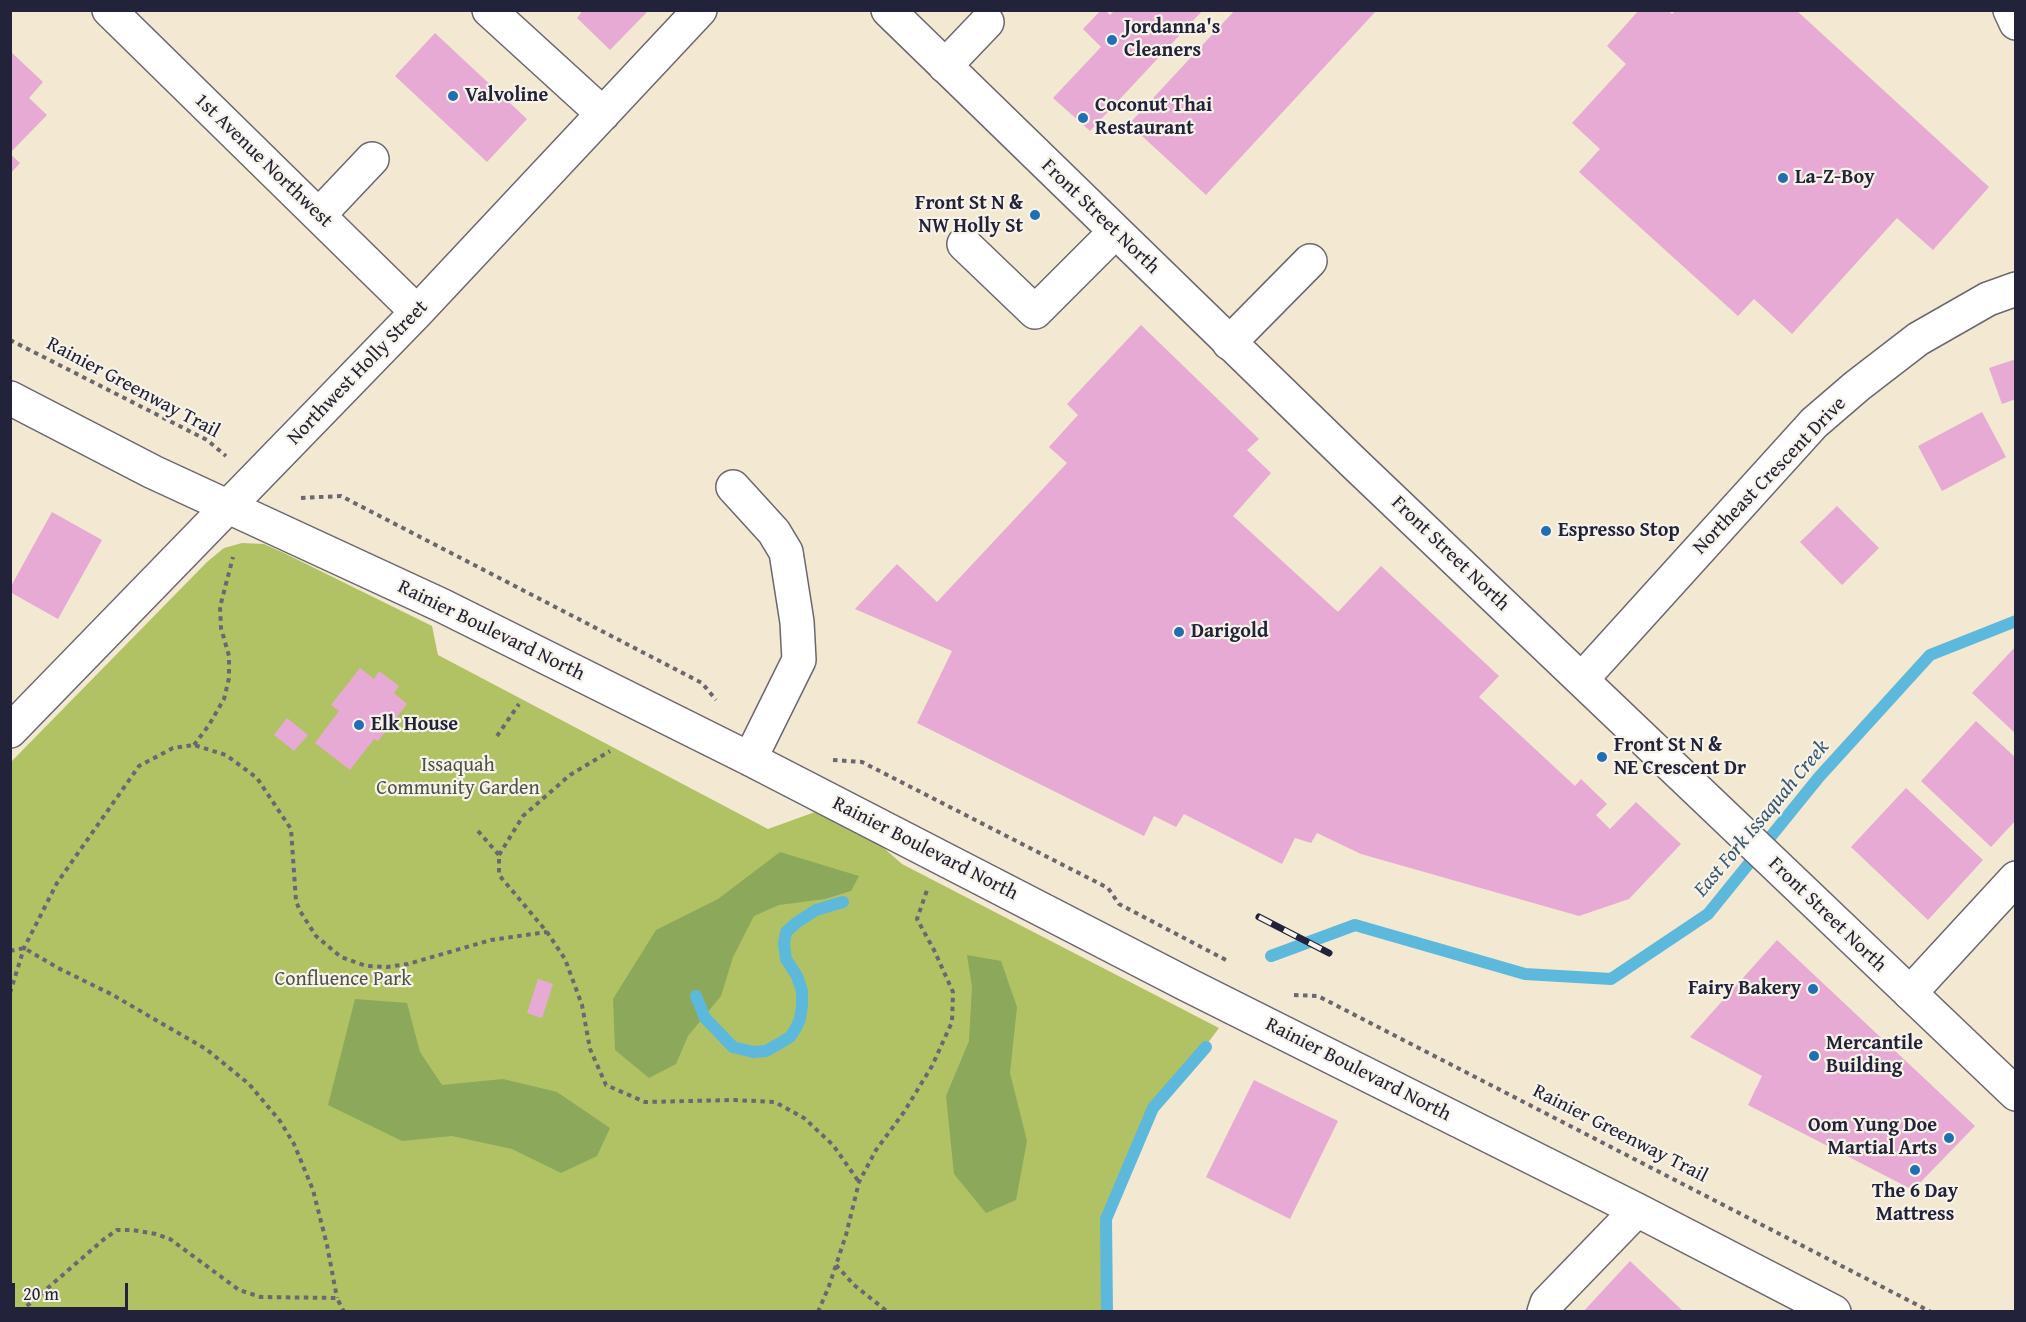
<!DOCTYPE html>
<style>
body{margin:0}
#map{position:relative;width:2026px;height:1322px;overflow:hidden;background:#f3e8d1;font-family:"Gentium Book Plus",serif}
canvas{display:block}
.frame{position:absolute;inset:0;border:12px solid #22223b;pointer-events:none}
.scale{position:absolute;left:12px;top:1283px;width:116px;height:27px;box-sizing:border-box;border:3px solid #22223b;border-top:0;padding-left:8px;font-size:18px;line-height:21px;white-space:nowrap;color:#22223b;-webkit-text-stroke:4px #f7f3e8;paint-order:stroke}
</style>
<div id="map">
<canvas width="2026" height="1322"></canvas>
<div class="frame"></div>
<div class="scale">20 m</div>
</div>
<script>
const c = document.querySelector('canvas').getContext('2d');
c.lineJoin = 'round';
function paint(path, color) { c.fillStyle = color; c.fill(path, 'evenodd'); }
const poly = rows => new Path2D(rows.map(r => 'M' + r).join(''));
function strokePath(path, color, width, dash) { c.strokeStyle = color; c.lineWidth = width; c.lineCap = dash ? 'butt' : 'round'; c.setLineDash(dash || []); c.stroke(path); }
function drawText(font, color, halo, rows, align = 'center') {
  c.font = font + ' "Gentium Book Plus",serif'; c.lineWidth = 4.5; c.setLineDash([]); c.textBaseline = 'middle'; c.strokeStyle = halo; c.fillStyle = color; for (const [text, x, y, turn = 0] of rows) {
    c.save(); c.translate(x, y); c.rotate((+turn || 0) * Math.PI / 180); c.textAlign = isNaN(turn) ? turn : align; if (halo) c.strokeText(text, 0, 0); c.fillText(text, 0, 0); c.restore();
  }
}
const green = poly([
 [242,543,264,544,284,553,432,626,438,655,768,829,815,812,876,841,902,864,1219,1028,1186,1072,1153,1108,1106,1218,1107,1311,11,1311,10,763,207,562,224,548]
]);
const forest = poly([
 [780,852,859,876,851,891,825,899,779,905,754,916,733,957,721,996,688,1036,676,1064,649,1078,615,1050,613,999,656,930,718,899],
 [967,955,1001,961,1017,1007,1010,1073,1027,1141,1016,1200,986,1213,954,1174,946,1096,969,1041,972,987],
 [355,999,407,1003,420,1052,442,1085,503,1079,557,1092,610,1128,597,1156,561,1173,512,1149,452,1136,402,1141,328,1105]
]);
const stream = poly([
 [1271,956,1355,925,1525,974,1611,979,1708,914,1819,777,1930,655,2016,621],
 [696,996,705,1018,733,1047,753,1052,766,1051,782,1042,790,1037,796,1028,800,1019,802,1005,802,991,797,976,786,959,784,944,786,932,796,923,816,910,843,902],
 [1107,1312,1106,1219,1153,1108,1206,1047]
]);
const building = poly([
 [583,10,649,10,610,50,577,18],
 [1101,10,1105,10,1110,15,1115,10,1203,10,1090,131,1053,98,1101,47,1083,29],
 [1235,10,1377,10,1206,195,1129,124],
 [1639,10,1668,10,1672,14,1676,10,1796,10,1989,187,1933,250,1897,218,1792,334,1754,299,1738,316,1579,172,1600,149,1572,123,1626,64,1607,46],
 [435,33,527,119,487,162,395,76],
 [10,51,43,82,29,98,47,115,10,153],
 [10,154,20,163,10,174],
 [1141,325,1259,439,1247,450,1271,473,1233,516,1338,612,1381,566,1499,676,1479,697,1575,786,1581,779,1607,804,1596,815,1610,829,1636,802,1681,844,1629,899,1579,916,1361,854,1317,833,1311,843,1295,838,1282,864,1184,814,1176,827,1154,816,1144,836,917,723,952,651,855,609,897,564,937,602,1067,463,1049,447,1078,415,1067,404],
 [2016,359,2016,399,2002,404,1989,368],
 [1982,412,2006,457,1942,491,1918,446],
 [1837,506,1879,548,1842,585,1800,542],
 [52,512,102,540,58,619,10,592,10,588],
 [2016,646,2016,734,1972,693],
 [360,668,374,679,379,671,399,686,394,693,407,704,378,741,374,739,350,770,315,743,339,711,331,705],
 [287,718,308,735,294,751,274,735],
 [1976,721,2016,758,2016,820,1991,847,1921,781],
 [1906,788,1983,860,1928,920,1851,847],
 [1777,940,1975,1126,1913,1190,1748,1105,1762,1076,1690,1037],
 [538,979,553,984,542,1018,527,1013],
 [1254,1080,1338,1121,1290,1219,1206,1177],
 [1630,1261,1684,1312,1583,1312]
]);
const path = poly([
 [10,340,207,440,226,456],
 [301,498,341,496,702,683,716,700],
 [497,736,519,704],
 [194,745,209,725,224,699,229,678,229,656,221,628,220,607,233,557],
 [833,760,862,762,1108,888,1119,904,1226,960],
 [478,831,499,855,499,875,547,932,565,959,582,1005,590,1049,606,1085,645,1102,734,1100,775,1102,804,1118,833,1145,859,1182],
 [499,855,523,816,570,775,610,751],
 [10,951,24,948,58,968,111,994,206,1049,249,1084,280,1121,294,1144,313,1190,327,1245,337,1298],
 [10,993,24,948,57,883,139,766,173,748,194,745,226,755,257,778,291,829,296,901,300,911,316,936,341,957,366,966,387,967,408,964,491,940,547,932],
 [1294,995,1318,996,1931,1312],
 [836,1265,854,1285,888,1312],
 [20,1312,103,1240,117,1230,133,1230,156,1234,170,1239,239,1290,261,1297,337,1298,344,1312],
 [818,1312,829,1286,846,1235,859,1182,876,1150,904,1112,932,1066,952,1022,953,992,934,950,917,919,927,890]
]);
const minor = poly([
 [109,10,417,312],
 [489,10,603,114],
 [2010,10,2016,23],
 [945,66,987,22],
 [319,215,372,159],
 [964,244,1035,312,1115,232],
 [1229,343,1310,261],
 [10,398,153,472,443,606,750,759,1186,984,1637,1210,1834,1312],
 [733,487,774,532,786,552,797,622,799,660,750,759],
 [1582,679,1814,423,1857,386,1918,339,1988,299,2016,289],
 [10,731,417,312,700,10],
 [1910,993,2016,878],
 [1544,1312,1547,1303,1637,1210]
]);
const major = poly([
 [888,10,1353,462,2016,1094]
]);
const rail = poly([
 [1259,917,1329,953]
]);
const markers = [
 [1112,40,6,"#1f6fb2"],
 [453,96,6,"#1f6fb2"],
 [1083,118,6,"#1f6fb2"],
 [1783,178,6,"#1f6fb2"],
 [1035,215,6,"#1f6fb2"],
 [1546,531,6,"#1f6fb2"],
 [1179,632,6,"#1f6fb2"],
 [359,725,6,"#1f6fb2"],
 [1602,757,6,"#1f6fb2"],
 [1813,989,6,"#1f6fb2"],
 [1814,1056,6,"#1f6fb2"],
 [1949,1138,6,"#1f6fb2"],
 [1915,1170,6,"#1f6fb2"]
];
const poiNames = [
 ["Jordanna's",1124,28],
 ["Cleaners",1124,51],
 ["Valvoline",465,96],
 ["Coconut Thai",1095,106],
 ["Restaurant",1095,129],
 ["La-Z-Boy",1795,178],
 ["Front St N &",1023,204,"right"],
 ["NW Holly St",1023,227,"right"],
 ["Espresso Stop",1558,531],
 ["Darigold",1191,632],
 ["Elk House",371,725],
 ["Front St N &",1614,746],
 ["NE Crescent Dr",1614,769],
 ["Fairy Bakery",1801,989,"right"],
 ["Mercantile",1826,1044],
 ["Building",1826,1067],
 ["Oom Yung Doe",1937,1126,"right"],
 ["Martial Arts",1937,1149,"right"],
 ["The 6 Day",1915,1192,"center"],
 ["Mattress",1915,1215,"center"]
];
const streetNames = [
 ["1st Avenue Northwest",263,161,44],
 ["Front Street North",1100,217,44],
 ["Northwest Holly Street",358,373,-46],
 ["Rainier Greenway Trail",133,388,28],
 ["Northeast Crescent Drive",1770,476,-46],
 ["Front Street North",1450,554,44],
 ["Rainier Boulevard North",491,631,26],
 ["Rainier Boulevard North",925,849,27],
 ["Front Street North",1827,915,44],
 ["Rainier Boulevard North",1358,1070,27],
 ["Rainier Greenway Trail",1620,1134,27]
];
const parkNames = [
 ["Issaquah",458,766],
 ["Community Garden",458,789],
 ["Confluence Park",343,980]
];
const waterNames = [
 ["East Fork Issaquah Creek",1762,819,-50]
];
paint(green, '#b1c265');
paint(forest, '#8ca85a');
strokePath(stream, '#5db9db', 12);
paint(building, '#e7aad4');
strokePath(minor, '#6b6770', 36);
strokePath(major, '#6b6770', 36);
strokePath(path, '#6b6770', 4, [4.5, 4.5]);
strokePath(minor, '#fff', 33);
strokePath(major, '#fff', 33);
strokePath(rail, '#22223b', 7);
strokePath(rail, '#f7f3e8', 4.5, [14]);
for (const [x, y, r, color] of markers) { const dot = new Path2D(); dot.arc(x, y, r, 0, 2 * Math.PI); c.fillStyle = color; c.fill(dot); strokePath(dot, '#f7f3e8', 2); }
drawText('bold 20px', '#22223b', '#f7f3e8', poiNames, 'left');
drawText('20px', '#22223b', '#f7f3e8', streetNames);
drawText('20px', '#4d5248', '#f7f3e8', parkNames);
drawText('italic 21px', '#375773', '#f7f3e8', waterNames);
</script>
